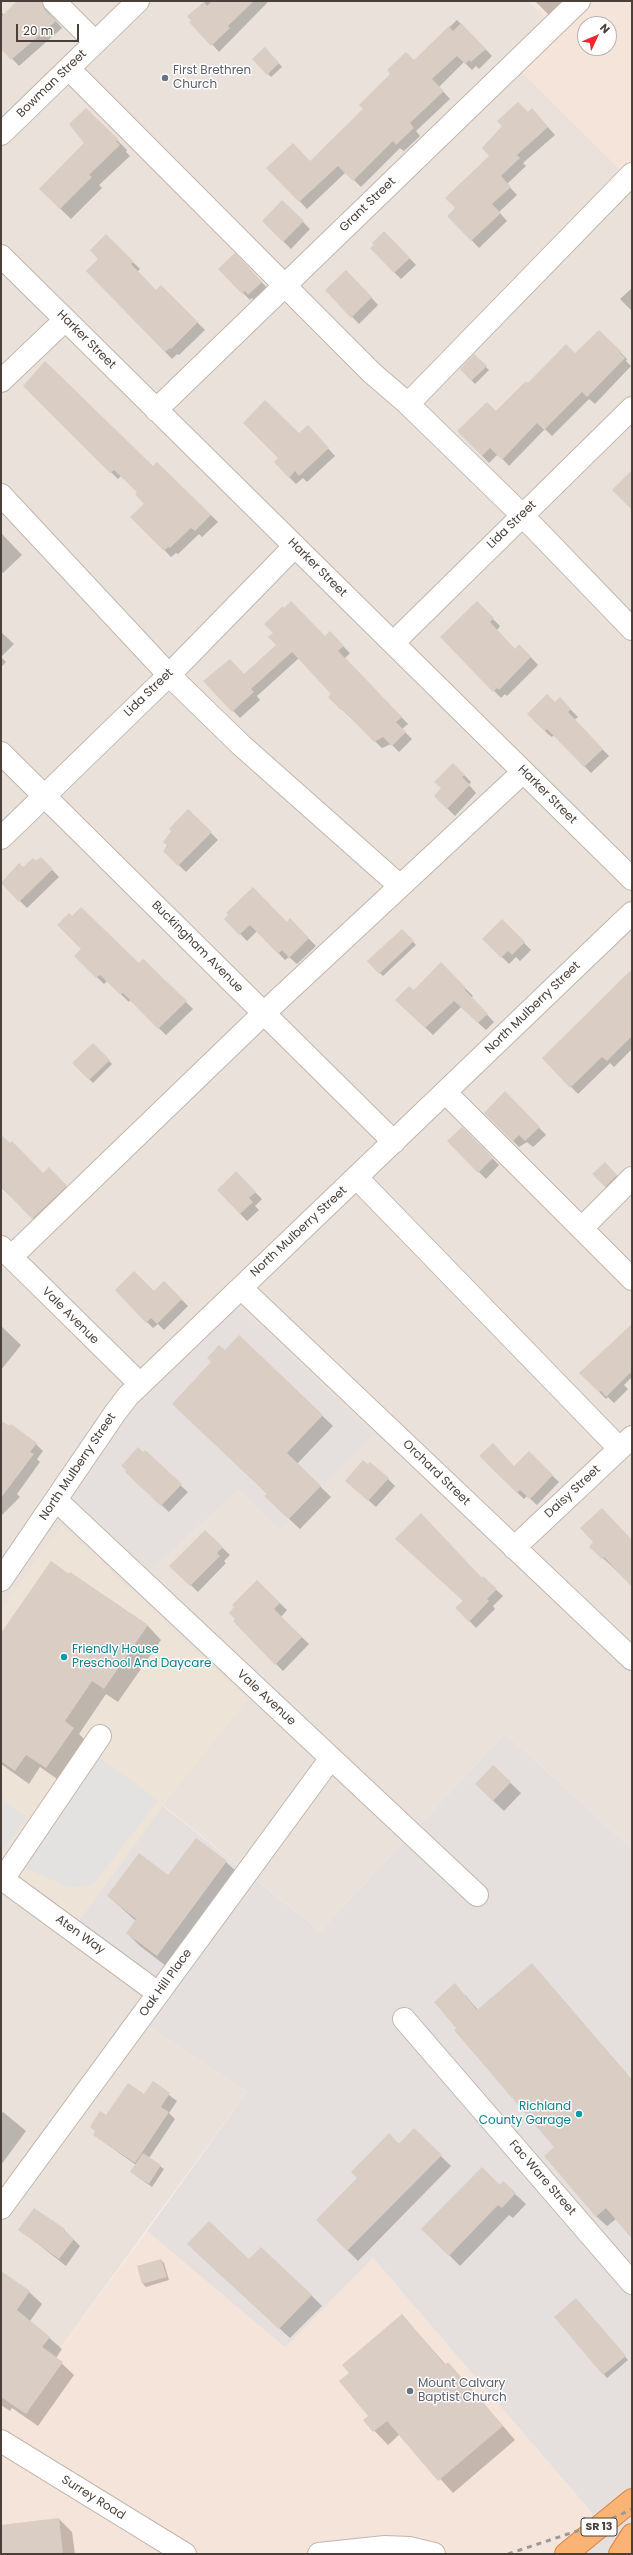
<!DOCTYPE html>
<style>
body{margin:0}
#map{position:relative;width:633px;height:2555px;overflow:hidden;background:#f5f1ec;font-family:Poppins,sans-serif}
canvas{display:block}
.frame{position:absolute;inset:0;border:2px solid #4a4039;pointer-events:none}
.north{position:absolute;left:577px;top:16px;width:40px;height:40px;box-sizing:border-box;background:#fff;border:1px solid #b7b3b0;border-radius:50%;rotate:46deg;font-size:11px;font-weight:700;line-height:16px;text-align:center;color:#4a4039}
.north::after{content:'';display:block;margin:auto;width:14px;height:18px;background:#f2262e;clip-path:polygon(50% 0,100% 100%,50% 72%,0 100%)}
.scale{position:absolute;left:16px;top:24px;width:63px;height:18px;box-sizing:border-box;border:2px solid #4a4039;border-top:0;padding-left:5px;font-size:12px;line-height:14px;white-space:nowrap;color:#4a4039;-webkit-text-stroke:3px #fff;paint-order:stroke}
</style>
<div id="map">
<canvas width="633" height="2555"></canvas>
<div class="frame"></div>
<div class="north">N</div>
<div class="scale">20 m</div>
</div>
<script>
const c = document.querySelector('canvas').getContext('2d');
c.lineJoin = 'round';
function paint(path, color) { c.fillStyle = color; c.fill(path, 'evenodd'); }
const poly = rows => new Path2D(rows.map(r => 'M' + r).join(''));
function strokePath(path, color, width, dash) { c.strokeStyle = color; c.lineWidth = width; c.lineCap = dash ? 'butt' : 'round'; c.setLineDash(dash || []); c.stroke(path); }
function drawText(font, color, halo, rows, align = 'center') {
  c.font = font + ' Poppins,sans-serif'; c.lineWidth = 3; c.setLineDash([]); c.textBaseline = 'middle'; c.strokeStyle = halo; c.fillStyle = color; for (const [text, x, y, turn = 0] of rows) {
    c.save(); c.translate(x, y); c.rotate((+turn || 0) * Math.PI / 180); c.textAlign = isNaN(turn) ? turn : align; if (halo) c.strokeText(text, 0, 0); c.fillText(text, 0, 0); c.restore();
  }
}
const residential = poly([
 [1,1,529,1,557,29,632,165,632,1849,505,1733,320,1931,164,1806,78,1922,175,1991,148,2026,247,2092,55,2355,1,2316]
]);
const commercial = poly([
 [529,1,632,1,632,165,623,173,518,69,557,29],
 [585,24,609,24,609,48,585,48],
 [147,2231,285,2346,373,2258,592,2513,587,2554,1,2554,1,2316,55,2355]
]);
const industrial = poly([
 [237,1305,373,1434,281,1530,238,1489,150,1570,72,1498,131,1412],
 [505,1733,632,1849,632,2554,587,2554,592,2513,373,2258,285,2347,147,2231,247,2092,148,2026,174,1991,78,1922,163,1806,320,1931]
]);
const education = poly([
 [61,1525,248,1699,163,1806,78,1922,1,1866,1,1610]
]);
const parking = poly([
 [96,1755,158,1800,94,1884,79,1887,65,1886,21,1866],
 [1,1798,27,1817,1,1854]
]);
const shadow = poly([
 [19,1,39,1,62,28,19,66,1,47,1,12,4,15],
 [206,1,269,1,219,52,188,16],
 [535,1,565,1,550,16],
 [457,20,492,56,479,69,476,66,472,70,464,62,439,87,450,99,416,131,420,136,404,151,400,148,361,187,346,172,307,209,268,168,310,162],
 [265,48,282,67,271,77,253,59],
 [86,109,127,150,126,152,130,156,99,185,102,188,71,219,40,189,85,143],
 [528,113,539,117,555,135,523,163,526,166,507,184,517,195,499,212,507,221,479,248,449,216],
 [282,201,310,229,291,249,263,221],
 [384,232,416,265,401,279,394,272],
 [106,235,140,269,137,272,156,291,161,286,205,330,179,355,177,354,172,359,87,271,100,259],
 [242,261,268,289,256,301,252,298,250,300,219,269],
 [353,278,378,305,359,324,326,290],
 [632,288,632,311,620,299],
 [599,331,627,359,626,361,631,366,595,404,589,399,552,436,545,429,509,466,498,454,489,463,459,431,496,412,528,384,575,354],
 [474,355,489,370,475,384,461,369],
 [24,386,153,467,157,463,218,522,202,537,199,534,178,554,176,553,171,557,132,517,146,504,138,492,121,476,118,479],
 [315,434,335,456,307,482,303,478,296,484,289,477,299,435],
 [2,534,22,555,3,573,1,572],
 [477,603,500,626,497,630,515,650,526,652,538,665,507,696,505,694,501,698,442,637],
 [1,632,14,644,1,657,6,662,1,667],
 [325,637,337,640,350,653,345,658,408,724,402,729,412,739,399,752,391,744,382,748,329,697,333,694,299,658,257,696,260,700,240,718,205,681,244,675,277,645],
 [560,699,578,717,574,720,609,756,591,773,554,735,552,737,548,734,528,714,555,703],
 [453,764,471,782,469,785,476,793,455,816,435,796,442,789],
 [188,810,218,840,186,872,164,851],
 [41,858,59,877,27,908,2,883],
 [226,919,287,923,290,920,316,946,297,964,289,957,285,960,257,931,247,941],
 [502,921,531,950,520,961,516,957,509,964,484,939],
 [402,930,416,945,383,976,368,961],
 [82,949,139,965,144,960,193,1009,166,1035,130,1000,129,1002,107,981,104,984,75,956],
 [441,964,473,996,471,998,494,1022,486,1030,461,1007,433,1035,397,1000,414,992],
 [632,985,632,1049,614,1067,610,1063,578,1094,543,1058],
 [93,1044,112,1064,93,1083,74,1063],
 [512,1099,546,1135,533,1147,527,1142,519,1147,485,1113],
 [462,1128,499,1165,486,1179,448,1141],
 [1,1137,43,1174,49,1169,73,1194,40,1225,1,1187],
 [605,1163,620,1179,609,1190,594,1174],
 [243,1180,262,1199,255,1206,259,1210,247,1221,218,1190],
 [164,1282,188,1306,164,1330,158,1324,153,1328,147,1322,154,1292],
 [632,1325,632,1377,624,1385,628,1389,614,1403,608,1397,606,1399,581,1373],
 [1,1326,21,1345,1,1370],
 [239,1336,333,1426,297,1464,331,1497,300,1529,276,1507,268,1494,225,1351],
 [1,1425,36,1444,43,1451,37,1459,40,1462,17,1494,20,1497,1,1516],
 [143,1453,188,1492,169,1512,133,1479],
 [529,1453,559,1482,537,1505,527,1496,524,1499,480,1456,515,1467],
 [388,1479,395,1486,376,1507,354,1487],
 [205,1531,230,1555,224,1561,226,1563,198,1592,171,1566],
 [632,1541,632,1585,591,1547],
 [70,1573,148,1626,161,1640,118,1702,106,1694,79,1734,87,1742,60,1781,40,1767,29,1784,1,1764,1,1635],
 [483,1578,503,1596,493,1606,495,1609,476,1628,457,1608],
 [257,1581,287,1610,281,1617,309,1644,283,1671,234,1621],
 [493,1766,521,1793,504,1811,487,1795],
 [226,1862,240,1875,170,1969,140,1946,127,1933,136,1921,108,1896,168,1877],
 [532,1964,632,2080,632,2238,616,2219,607,2226,596,2216,556,2147,458,2028,465,1995,478,2010],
 [153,2083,177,2101,169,2113,175,2119,149,2158,164,2169,152,2187,135,2175,136,2165,94,2135,106,2116,145,2095],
 [3,2112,26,2131,1,2165,1,2114],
 [414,2130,451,2166,358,2261,317,2220],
 [503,2183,526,2204,513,2218,509,2215,460,2266,423,2229],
 [20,2230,64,2230,80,2246,66,2266],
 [199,2255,249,2261,311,2295,322,2306,290,2338],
 [161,2260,164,2263,169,2280,146,2287,143,2284],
 [1,2272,29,2292,42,2304,30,2321,62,2349,56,2358,74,2375,38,2426,12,2408,10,2411,1,2405],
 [579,2303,628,2360,607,2378,555,2317],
 [402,2315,446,2365,448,2364,461,2377,515,2440,453,2493,400,2434,388,2445,364,2420,370,2416,351,2373],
 [59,2519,72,2532,75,2554,1,2554,1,2526]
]);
const building = poly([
 [17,1,41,1,45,10,56,21,11,60,1,49,1,17],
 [212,1,254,1,228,26,230,28,211,46,189,22,191,21,187,16,204,2,207,6],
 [461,23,486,49,471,62,469,60,465,64,457,56,432,79,444,91,410,123,414,128,396,145,393,141,353,181,338,166,299,202,266,168,293,143,310,161,363,109,359,105,390,74,387,70,406,52,414,60,449,26,453,31],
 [265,47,279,63,267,75,252,59],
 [518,102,528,112,532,108,548,127,517,155,520,158,501,176,511,187,492,204,501,213,471,241,447,216,455,208,445,198,489,156,482,148,502,126,497,121],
 [86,108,118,139,116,141,120,145,89,175,92,177,60,209,39,189,84,143,69,124],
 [282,200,304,221,283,242,262,221],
 [384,231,410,258,394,273,370,248,374,245,372,243],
 [106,234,134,262,131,264,156,290,161,285,198,322,171,349,170,348,165,352,86,271,98,259,90,250],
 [235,253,262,282,248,295,245,291,242,294,218,269],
 [346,270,372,297,351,318,325,290],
 [599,330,621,351,620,353,625,358,587,397,582,392,544,430,537,423,502,460,490,448,482,456,457,431,487,402,496,411,526,381,528,383,566,344,575,353],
 [474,354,487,366,471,381,460,369],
 [45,361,153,466,157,462,211,515,195,531,191,528,170,548,168,547,164,551,130,517,144,504,135,494,137,492,114,470,110,473,23,386],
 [265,400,299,433,308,425,329,448,299,476,295,471,289,478,274,462,278,458,243,423],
 [632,470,632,510,612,490],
 [291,601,325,636,330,631,344,646,338,651,402,717,396,722,406,732,392,746,383,737,374,742,342,709,341,710,328,697,331,694,292,652,251,689,254,692,232,712,203,681,230,659,244,674,276,645,268,637,273,633,264,624,283,606,284,608],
 [477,601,494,618,490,622,515,649,519,644,531,657,499,690,497,688,493,692,440,637],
 [547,694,555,702,560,697,571,709,568,712,603,749,584,767,547,729,545,731,540,727,527,714],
 [453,763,465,775,462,777,470,785,447,809,434,796,441,788,434,782],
 [188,809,212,832,178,866,163,851,168,846,163,842,171,831,169,829],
 [41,857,53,869,19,902,1,883,19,863,23,867,33,858,36,861],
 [253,887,287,922,290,918,309,938,289,958,282,950,278,954,250,925,239,935,224,919,228,915,226,913],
 [81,907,139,963,143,959,187,1001,158,1029,123,993,121,995,100,975,96,978,74,956,81,949,57,925,69,913,72,916],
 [502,919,525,942,512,955,508,951,501,958,482,939],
 [402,929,414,941,379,974,367,961],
 [441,962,466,988,465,990,488,1014,478,1023,454,1001,425,1028,395,1000,409,986,414,990],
 [632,969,632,1036,607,1061,602,1057,570,1088,542,1058],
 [93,1043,110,1060,89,1080,72,1063],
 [505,1091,540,1127,525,1141,519,1135,513,1141,511,1140,484,1113],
 [462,1127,493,1158,478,1173,447,1141],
 [1,1135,10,1143,12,1141,43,1173,49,1167,67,1186,32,1219,1,1186],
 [605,1162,617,1175,605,1187,592,1174],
 [236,1171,256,1192,249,1198,253,1202,240,1214,217,1190],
 [134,1271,154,1291,164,1281,182,1299,157,1324,151,1318,146,1323,115,1290],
 [632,1324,632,1371,606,1397,601,1391,599,1392,579,1373],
 [239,1335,323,1415,287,1453,321,1486,289,1519,264,1496,267,1494,172,1404,211,1362,207,1358,219,1345,225,1350],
 [1,1421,10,1426,11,1424,37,1443,30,1452,34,1454,1,1498],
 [493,1443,514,1466,529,1451,553,1475,530,1499,520,1490,517,1493,479,1456],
 [138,1447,143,1452,145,1450,182,1484,161,1506,125,1472,126,1470,121,1466],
 [363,1460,368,1464,370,1462,389,1478,368,1501,345,1481],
 [602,1508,632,1540,632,1587,604,1557,602,1559,589,1547,593,1542,580,1528],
 [421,1513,482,1578,483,1576,497,1589,487,1599,489,1601,469,1622,455,1608,463,1601,395,1539],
 [205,1530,223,1547,217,1553,220,1556,190,1586,169,1566],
 [51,1561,69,1574,70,1572,148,1625,104,1689,92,1681,65,1721,74,1728,46,1768,26,1755,15,1771,1,1761,1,1633],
 [257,1580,280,1603,274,1609,302,1637,275,1665,233,1621,235,1619,229,1613,234,1607,232,1605],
 [493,1765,511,1782,493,1801,475,1784],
 [196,1838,227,1861,157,1956,126,1933,136,1919,107,1896,139,1853,168,1875],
 [532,1963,632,2080,632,2239,606,2208,596,2217,544,2156,554,2147,454,2030,456,2028,434,2002,455,1983,477,2010],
 [153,2081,170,2093,161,2107,169,2112,135,2163,93,2135,95,2131,90,2127,100,2111,106,2115,128,2083,144,2094],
 [414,2128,442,2155,347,2251,316,2220,357,2178,351,2172,389,2133,399,2144],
 [143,2153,161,2165,149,2184,130,2172],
 [482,2167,500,2185,503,2181,516,2193,502,2208,498,2205,449,2256,421,2229],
 [34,2208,65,2229,64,2231,74,2239,59,2259,18,2230],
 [209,2221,249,2259,261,2247,312,2295,279,2329,187,2244],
 [161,2259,167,2277,142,2284,137,2266],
 [1,2271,30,2291,17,2310,50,2337,42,2347,63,2362,26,2414,1,2397],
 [576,2298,626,2356,603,2375,554,2317],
 [402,2314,445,2365,448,2362,503,2426,438,2481,387,2421,373,2432,363,2420,368,2416,339,2381,349,2373,342,2365],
 [59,2518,63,2554,1,2554,1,2525]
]);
const minor = poly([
 [54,1,95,42],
 [69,69,372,373,408,404,522,515,632,629],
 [1,134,138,1],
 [1,256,632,879],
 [1,381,65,320],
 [408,404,632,174],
 [156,410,579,1],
 [1,495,169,675,241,745,400,886],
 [393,643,632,408],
 [1,753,394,1142],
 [1,838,169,675,295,546],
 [445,1092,632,1279],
 [357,1178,619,1448],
 [582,1228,632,1178],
 [1,1247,140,1384],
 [11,1257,264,1013,523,772],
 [241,1288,632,1659],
 [56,1500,477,1895],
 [514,1548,632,1437],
 [1,1580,115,1413,128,1396,632,913],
 [1,1878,158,1993],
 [3,1879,100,1736],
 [404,2019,632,2283],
 [1,2208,331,1758],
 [1,2441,185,2554],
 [319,2554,385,2547,409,2548,434,2554]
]);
const highway = poly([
 [566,2554,632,2500],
 [620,2554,632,2535]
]);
const rail = poly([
 [508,2554,607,2521,632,2509]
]);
const markers = [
 [165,78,4,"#6b7280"],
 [64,1657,4,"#0f9aa8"],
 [579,2114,4,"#0f9aa8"],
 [410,2391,4,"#6b7280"]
];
const shields = [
 [599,2527,36]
];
const shieldNames = [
 ["SR 13",599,2527]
];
const worshipNames = [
 ["First Brethren",173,71],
 ["Church",173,85],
 ["Mount Calvary",418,2384],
 ["Baptist Church",418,2398]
];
const streetNames = [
 ["Bowman Street",52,84,-44],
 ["Grant Street",368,205,-44],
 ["Harker Street",86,340,45],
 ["Lida Street",512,525,-44],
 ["Harker Street",317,568,45],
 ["Lida Street",149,693,-44],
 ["Harker Street",547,795,45],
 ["Buckingham Avenue",197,947,45],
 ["North Mulberry Street",533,1008,-44],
 ["North Mulberry Street",299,1232,-43],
 ["Vale Avenue",70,1316,45],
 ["North Mulberry Street",78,1467,-56],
 ["Orchard Street",436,1473,44],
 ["Daisy Street",573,1492,-43],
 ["Vale Avenue",266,1698,43],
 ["Aten Way",80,1935,36],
 ["Oak Hill Place",166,1983,-54],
 ["Fac Ware Street",542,2178,49],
 ["Surrey Road",93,2498,32]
];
const cultureNames = [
 ["Friendly House",72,1650],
 ["Preschool And Daycare",72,1664],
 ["Richland",571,2107,"right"],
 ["County Garage",571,2121,"right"]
];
paint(residential, '#e9e1da');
paint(commercial, '#f5e4d9');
paint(industrial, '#e5e0dd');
paint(education, '#eee3d7');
paint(parking, '#e4e2e0');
paint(shadow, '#0003');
paint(building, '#dacdc4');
strokePath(minor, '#c1b7ae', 24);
strokePath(highway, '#d98543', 24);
strokePath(minor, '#fff', 22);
strokePath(highway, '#f9b374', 22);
strokePath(rail, '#9a9a9a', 3, [5, 5]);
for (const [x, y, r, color] of markers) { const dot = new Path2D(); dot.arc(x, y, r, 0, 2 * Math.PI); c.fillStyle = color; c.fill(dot); strokePath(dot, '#fff', 1.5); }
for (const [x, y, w] of shields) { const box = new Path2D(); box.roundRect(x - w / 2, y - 9, w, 18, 3); c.fillStyle = '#fff'; c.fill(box); strokePath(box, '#4a4039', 1); }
drawText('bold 11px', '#4a4039', null, shieldNames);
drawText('12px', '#5b616d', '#fff', worshipNames, 'left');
drawText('12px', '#4a4039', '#fff', streetNames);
drawText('12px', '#0d838f', '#fff', cultureNames, 'left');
</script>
